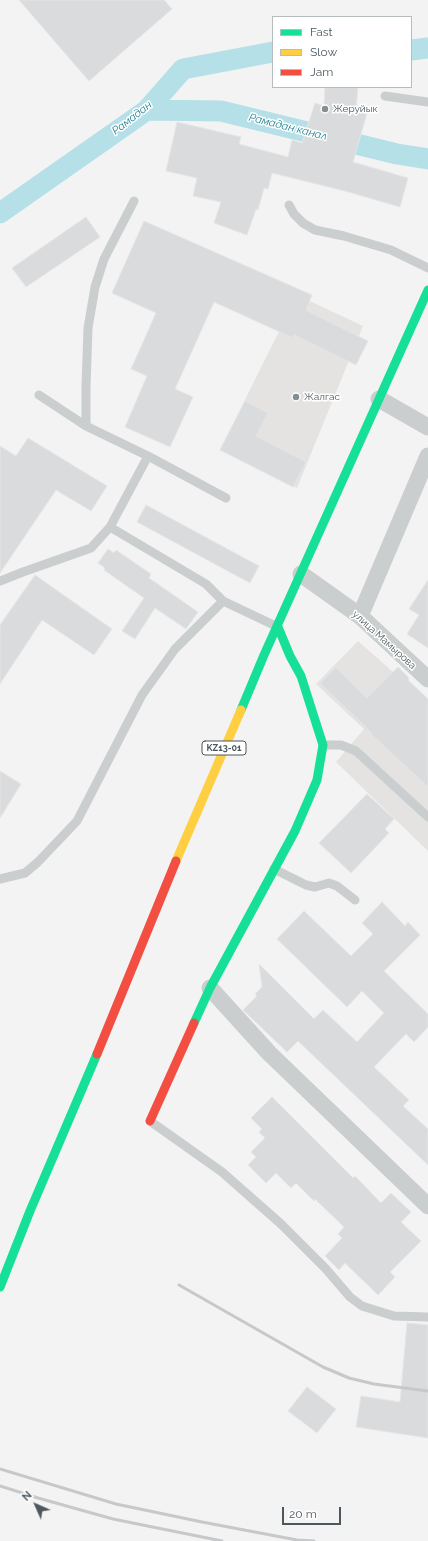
<!DOCTYPE html>
<meta charset="utf-8">
<style>
body{margin:0}
#map{position:relative;width:428px;height:1541px;overflow:hidden;background:#f4f3f3;font-family:Raleway,sans-serif}
canvas{display:block}
.legend{position:absolute;left:272px;top:16px;width:140px;height:72px;box-sizing:border-box;background:#fff;border:1px solid #b7bcbf;margin:0;padding:5px 7px;list-style:none;font-size:12px;color:#4c575e}
.legend li{display:flex;align-items:center;gap:8px;height:20px}
.legend b{width:20px;border:1px solid #b7bcbf}
.north{position:absolute;left:16px;top:1485px;width:40px;height:40px;-webkit-text-stroke:3px #fff;paint-order:stroke;rotate:315deg;font-size:11px;font-weight:700;line-height:16px;text-align:center;color:#4c575e}
.north::after{content:'';display:block;margin:auto;width:14px;height:18px;background:#4c575e;clip-path:polygon(50% 0,100% 100%,50% 72%,0 100%)}
.scale{position:absolute;left:282px;top:1507px;width:59px;height:18px;box-sizing:border-box;border:2px solid #4c575e;border-top:0;padding-left:5px;font-size:12px;line-height:14px;white-space:nowrap;color:#4c575e;-webkit-text-stroke:3px #fff;paint-order:stroke}
</style>
<div id="map">
<canvas width="428" height="1541"></canvas>
<ul class="legend">
<li><b style="height:5px;background:#16e098"></b>Fast</li>
<li><b style="height:5px;background:#ffcf43"></b>Slow</li>
<li><b style="height:5px;background:#f24e42"></b>Jam</li>
</ul>
<div class="north">N</div>
<div class="scale">20 m</div>
</div>
<script>
const c = document.querySelector('canvas').getContext('2d');
c.lineJoin = 'round';
function paint(path, color) { c.fillStyle = color; c.fill(path, 'evenodd'); }
const poly = rows => new Path2D(rows.map(r => 'M' + r).join(''));
function strokePath(path, color, width, dash) { c.strokeStyle = color; c.lineWidth = width; c.lineCap = dash ? 'butt' : 'round'; c.setLineDash(dash || []); c.stroke(path); }
function drawText(font, color, halo, rows, align = 'center') {
  c.font = font + ' Raleway,sans-serif'; c.lineWidth = 3; c.setLineDash([]); c.textBaseline = 'middle'; c.strokeStyle = halo; c.fillStyle = color; for (const [text, x, y, turn = 0] of rows) {
    c.save(); c.translate(x, y); c.rotate((+turn || 0) * Math.PI / 180); c.textAlign = isNaN(turn) ? turn : align; if (halo) c.strokeText(text, 0, 0); c.fillText(text, 0, 0); c.restore();
  }
}
const commercial = poly([
 [297,295,363,326,297,488,222,446],
 [358,641,428,703,428,851,336,762,364,729,316,684]
]);
const canal = poly([
 [411,50,428,48],
 [147,110,221,111,397,154,428,159],
 [0,213,147,110,183,69,273,52]
]);
const building = poly([
 [19,0,164,0,172,9,89,81,19,0],
 [325,87,358,87,356,110,367,113,353,162,408,178,400,207,345,191,272,173,268,189,264,188,258,210,256,209,247,235,214,223,221,202,193,196,197,178,166,171,177,122,241,137,239,144,288,157,292,140,302,143,315,103,324,106,325,87],
 [86,217,100,237,26,287,12,268,86,217],
 [144,221,312,295,306,310,368,341,356,365,294,335,293,338,214,302,175,389,193,397,170,447,125,427,147,376,131,369,156,313,112,293,144,221],
 [245,401,268,413,256,436,306,462,293,487,220,450,245,401],
 [28,438,107,486,91,511,56,490,0,573,0,446,16,456,28,438],
 [146,505,259,566,250,583,137,522,146,505],
 [108,549,114,553,116,550,151,574,149,578,198,612,186,629,155,608,135,639,122,631,144,598,104,570,105,568,98,563,108,549],
 [35,575,112,629,94,655,42,620,0,684,0,625,35,575],
 [428,580,428,648,407,634,419,615,409,609,428,580],
 [336,667,367,698,398,667,409,678,408,680,428,699,428,787,371,734,372,733,320,683,336,667],
 [0,771,21,784,0,818,0,771],
 [367,794,394,819,385,829,389,833,351,873,319,843,367,794],
 [382,902,405,926,408,922,420,935,384,971,428,1014,428,1027,414,1042,406,1034,374,1067,409,1100,403,1106,428,1129,428,1165,298,1041,287,1052,243,1010,257,996,255,994,262,987,259,964,314,1019,323,1010,357,1042,384,1013,362,991,347,1007,277,939,304,911,351,956,373,934,362,923,382,902],
 [272,1097,353,1178,355,1176,381,1203,391,1193,411,1212,401,1222,421,1241,390,1272,395,1277,378,1295,345,1263,339,1270,325,1256,342,1238,338,1234,344,1227,315,1199,314,1201,296,1183,291,1188,276,1173,266,1183,248,1165,256,1157,251,1152,265,1138,259,1132,262,1129,251,1118,272,1097],
 [407,1323,428,1325,428,1438,356,1427,361,1396,400,1402,407,1323],
 [307,1387,336,1409,317,1433,288,1411,307,1387]
]);
const lane = poly([
 [385,96,428,102],
 [289,205,294,214,303,223,315,230,344,236,391,250,428,268],
 [39,395,86,426,148,456,226,498],
 [86,426,86,387,88,328,95,287,104,259,134,201],
 [110,527,206,584,223,601,278,627],
 [0,581,23,572,91,548,110,527,148,456],
 [323,745,341,745,356,751,428,817],
 [274,869,306,885,315,887,329,883,337,886,355,900],
 [0,879,25,873,38,862,77,821,142,695,175,649,223,601],
 [150,1121,222,1172,281,1224,326,1269,350,1297,362,1306,394,1316,428,1317]
]);
const street = poly([
 [379,399,428,427],
 [301,574,360,616,428,679],
 [360,616,428,456],
 [210,988,269,1053,428,1206]
]);
const fast = poly([
 [241,710,264,655,428,290],
 [194,1023,210,988,295,831,317,780,323,745,301,676,290,656,278,627],
 [0,1287,30,1211,97,1054]
]);
const slow = poly([
 [176,861,241,710]
]);
const jam = poly([
 [97,1054,176,861],
 [150,1121,194,1023]
]);
const rail = poly([
 [179,1285,323,1367,349,1378,374,1384,428,1391],
 [0,1469,116,1504,202,1522,297,1540,314,1541],
 [0,1486,38,1498,113,1519,222,1541]
]);
const markers = [
 [325,109,4,"#878e92"],
 [296,397,4,"#878e92"]
];
const shields = [
 [224,748,44]
];
const shieldNames = [
 ["KZ13-01",224,748]
];
const poiNames = [
 ["Жеруйык",333,109],
 ["Жалгас",304,397]
];
const streetNames = [
 ["улица Мамырова",384,640,42]
];
const waterNames = [
 ["Рамадан",132,118,-38],
 ["Рамадан канал",288,127,14]
];
paint(commercial, '#e4e3e1');
strokePath(canal, '#b5e0e8', 21);
paint(building, '#dadbdc');
strokePath(building, '#e5e5e6', 1);
strokePath(lane, '#cbcecf', 9);
strokePath(street, '#cbcecf', 17);
strokePath(fast, '#16e098', 9);
strokePath(slow, '#ffcf43', 9);
strokePath(jam, '#f24e42', 9);
strokePath(rail, '#c7c8ca', 3);
for (const [x, y, r, color] of markers) { const dot = new Path2D(); dot.arc(x, y, r, 0, 2 * Math.PI); c.fillStyle = color; c.fill(dot); strokePath(dot, '#fff', 1.5); }
for (const [x, y, w] of shields) { const box = new Path2D(); box.roundRect(x - w / 2, y - 7, w, 14, 3); c.fillStyle = '#fff'; c.fill(box); strokePath(box, '#4c575e', 1); }
drawText('bold 9px', '#4c575e', null, shieldNames);
drawText('10px', '#4c575e', '#fff', poiNames, 'left');
drawText('10px', '#4c575e', '#fff', streetNames);
drawText('italic 11px', '#1d7f91', '#fff', waterNames);
</script>
